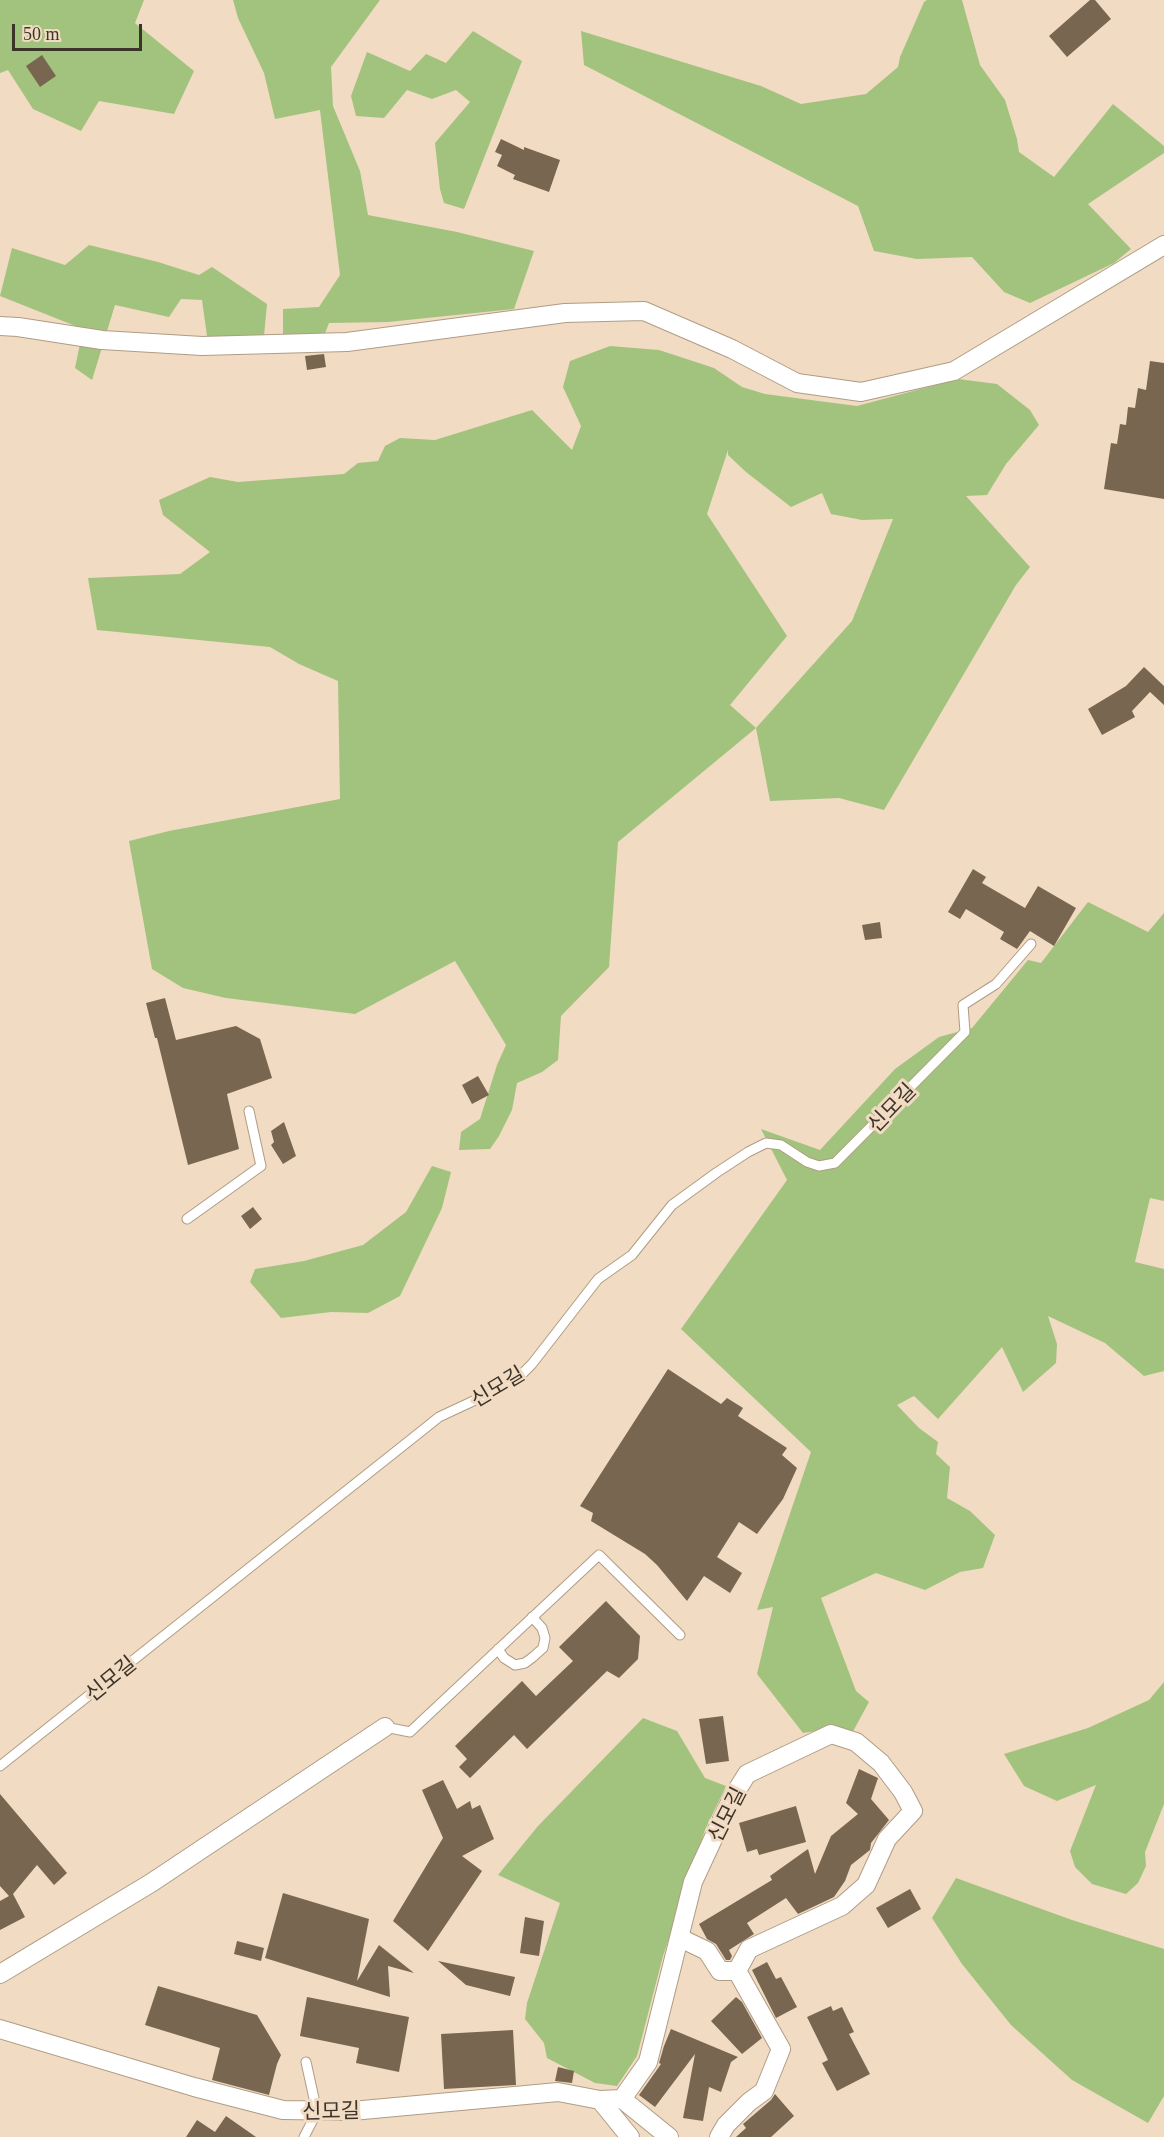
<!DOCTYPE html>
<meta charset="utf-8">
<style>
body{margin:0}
#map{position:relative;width:1164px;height:2137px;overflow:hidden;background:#f1dbc3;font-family:Georgia,serif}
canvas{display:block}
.scale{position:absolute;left:12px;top:24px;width:130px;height:27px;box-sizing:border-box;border:3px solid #3c342a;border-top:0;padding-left:8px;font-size:18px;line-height:21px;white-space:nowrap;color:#3c342a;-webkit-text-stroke:4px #f1dbc3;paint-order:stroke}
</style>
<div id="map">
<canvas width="1164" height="2137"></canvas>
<div class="scale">50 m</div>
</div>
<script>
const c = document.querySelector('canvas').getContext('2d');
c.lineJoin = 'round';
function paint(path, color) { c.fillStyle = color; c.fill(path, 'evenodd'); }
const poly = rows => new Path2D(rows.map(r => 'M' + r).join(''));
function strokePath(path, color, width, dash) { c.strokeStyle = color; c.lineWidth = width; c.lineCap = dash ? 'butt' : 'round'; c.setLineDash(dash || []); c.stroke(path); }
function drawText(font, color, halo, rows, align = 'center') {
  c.font = font + ' Georgia,"Noto Sans KR",serif'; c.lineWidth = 6; c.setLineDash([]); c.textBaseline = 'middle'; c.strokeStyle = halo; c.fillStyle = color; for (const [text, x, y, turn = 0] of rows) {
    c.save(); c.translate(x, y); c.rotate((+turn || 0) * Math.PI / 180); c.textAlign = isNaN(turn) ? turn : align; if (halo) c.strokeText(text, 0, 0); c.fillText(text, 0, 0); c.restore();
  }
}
const green = poly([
 [0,0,144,0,135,23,194,71,174,114,99,101,81,131,33,109,8,70,0,73],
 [233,0,380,0,331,67,333,106,360,171,368,215,457,232,534,251,514,309,388,322,329,323,324,336,283,335,283,309,319,307,340,275,320,110,275,119,264,73,238,18],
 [927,0,962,0,980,65,1005,100,1017,139,1019,152,1054,177,1113,104,1164,146,1164,153,1088,204,1131,249,1114,263,1030,303,1004,292,972,257,917,259,874,251,858,206,584,65,581,31,761,86,801,104,866,94,898,67,900,57,924,2],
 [473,31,522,61,464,209,444,203,440,189,435,143,470,102,456,90,432,99,407,90,384,118,356,116,351,96,367,52,410,71,426,54,446,63],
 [89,245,158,262,199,275,212,267,267,304,264,336,207,336,202,300,181,299,169,317,115,305,92,380,75,368,83,329,0,296,12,248,65,265],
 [610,346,659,350,714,368,742,387,765,394,857,406,958,379,997,384,1030,410,1039,425,1006,464,987,495,966,496,1030,567,1016,585,884,810,839,798,770,801,756,728,618,842,609,967,561,1016,558,1060,542,1072,517,1083,512,1110,499,1136,490,1149,459,1150,461,1132,480,1119,497,1065,506,1045,455,961,355,1014,226,998,183,988,152,969,129,841,169,831,340,799,338,681,299,664,270,647,97,630,88,578,180,574,210,552,163,515,159,500,210,477,238,482,344,474,358,463,378,461,385,446,400,438,435,440,532,410,572,450,581,426,563,387,570,361],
 [728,450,728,455,746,472,791,507,822,493,831,514,862,520,893,519,852,621,756,728,730,705,787,636,707,514],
 [1088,902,1148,932,1164,913,1164,1201,1150,1198,1135,1262,1164,1269,1164,1371,1144,1376,1105,1343,1048,1316,1057,1344,1056,1363,1023,1392,1002,1347,938,1419,914,1396,897,1405,919,1428,938,1442,936,1454,950,1467,947,1498,970,1511,995,1535,983,1568,960,1572,925,1590,876,1573,821,1598,856,1691,869,1702,851,1735,837,1728,803,1733,757,1674,773,1607,757,1610,811,1452,681,1329,787,1180,761,1129,820,1150,895,1069,939,1037,972,1028,1028,960,1041,963],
 [432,1166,451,1172,442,1208,400,1296,368,1313,331,1312,281,1318,250,1282,255,1269,304,1261,363,1245,406,1212],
 [1164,1682,1164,1804,1145,1852,1146,1866,1138,1883,1126,1894,1092,1884,1075,1867,1070,1851,1096,1785,1057,1801,1024,1786,1004,1754,1088,1728,1149,1700],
 [643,1718,677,1731,705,1778,726,1786,705,1830,663,1956,637,2056,617,2086,595,2083,547,2058,544,2043,525,2019,527,2003,560,1903,498,1875,538,1826],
 [956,1878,1072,1920,1164,1949,1164,2096,1148,2123,1072,2080,1011,2025,962,1964,932,1918]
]);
const building = poly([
 [1090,0,1095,0,1111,19,1067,57,1049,36],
 [42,55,56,76,40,87,26,66],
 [501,139,524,150,524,147,560,160,549,192,513,179,515,175,497,166,502,155,495,152],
 [324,354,326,367,307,370,305,356],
 [1150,361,1164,363,1164,499,1104,489,1111,443,1117,444,1120,424,1126,425,1128,407,1135,408,1138,388,1146,390],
 [1144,667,1164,686,1164,705,1150,692,1132,711,1135,717,1102,735,1088,709,1126,686],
 [973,869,986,877,982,883,1025,908,1038,886,1076,908,1054,946,1030,931,1017,949,1000,939,1004,932,966,909,960,919,948,912],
 [880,922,882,938,865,940,862,925],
 [165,998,176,1040,236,1026,260,1039,272,1078,227,1094,239,1149,188,1165,157,1038,155,1038,146,1003],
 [478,1076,489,1095,472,1104,462,1085],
 [284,1122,296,1156,283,1164,271,1145,274,1142,271,1131],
 [253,1207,262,1219,250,1229,241,1216],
 [668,1369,721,1404,727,1398,743,1408,738,1416,787,1448,782,1455,797,1468,783,1499,757,1534,739,1522,717,1557,742,1573,730,1593,704,1576,687,1601,657,1565,645,1554,591,1521,593,1513,580,1506],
 [606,1601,640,1636,638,1659,619,1678,607,1671,527,1749,514,1735,470,1778,459,1767,467,1759,455,1746,522,1681,536,1696,573,1661,559,1647],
 [723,1716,729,1761,706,1764,699,1719],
 [859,1769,878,1778,871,1799,889,1820,871,1843,870,1850,851,1865,845,1881,834,1897,798,1914,786,1898,747,1923,754,1934,729,1950,732,1956,730,1960,726,1960,716,1944,707,1939,699,1924,772,1880,770,1876,808,1849,815,1874,831,1836,858,1814,846,1803],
 [443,1780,457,1809,470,1801,472,1809,480,1805,494,1839,462,1856,482,1871,428,1951,393,1921,443,1838,422,1790],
 [0,1794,67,1873,54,1885,37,1865,13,1894,25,1917,0,1930,0,1901,9,1896,0,1886],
 [796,1806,806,1842,759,1855,757,1849,747,1852,739,1823],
 [910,1889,921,1909,888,1928,876,1908],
 [283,1893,369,1919,357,1981,379,1945,414,1973,388,1966,390,1997,265,1958],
 [525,1917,544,1921,539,1956,520,1953],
 [237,1941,264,1948,261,1961,234,1954],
 [438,1961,515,1977,510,1996,466,1985],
 [767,1962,776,1979,781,1977,797,2007,776,2018,752,1970],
 [158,1986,257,2015,281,2055,277,2064,269,2095,212,2080,220,2048,145,2025],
 [307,1997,409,2017,399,2072,356,2063,359,2048,300,2036],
 [736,1997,742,2002,762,2038,742,2054,711,2021],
 [831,2006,833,2011,842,2007,854,2032,849,2034,870,2074,837,2091,822,2063,828,2060,807,2017],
 [671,2029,738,2057,731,2062,721,2092,709,2087,703,2121,683,2118,695,2054,655,2107,639,2095,661,2064,659,2063,664,2046],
 [513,2030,516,2085,444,2089,441,2034],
 [558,2067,574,2071,572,2083,555,2081],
 [775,2094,794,2116,771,2137,736,2137,746,2128,743,2124,771,2100],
 [226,2116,256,2137,186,2137,197,2120,215,2132]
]);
const lane = poly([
 [187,1219,261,1166,249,1111],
 [498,1649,504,1658,515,1665,525,1663,533,1657,543,1648,545,1638,542,1628,532,1617],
 [385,1727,410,1732,599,1555,680,1635],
 [0,1766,419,1433,439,1417,499,1389,520,1376,532,1364,598,1279,632,1255,672,1205,716,1173,748,1152,766,1143,781,1145,807,1162,819,1166,835,1163,965,1032,963,1005,996,984,1031,944],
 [304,2137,317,2112,306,2062]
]);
const street = poly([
 [0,326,18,327,102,340,202,346,347,342,565,313,644,311,732,349,797,383,861,392,954,371,1164,245],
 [680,1938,707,1951,720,1971,737,1971],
 [0,1974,151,1883,385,1727],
 [0,2029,194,2087,283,2110,352,2111,558,2092,600,2100,622,2099,669,2137],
 [622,2099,648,2062,693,1882,732,1798,747,1774,831,1734,856,1742,881,1763,903,1792,913,1811,887,1839,866,1885,842,1906,749,1949,737,1971,781,2049,764,2091,749,2102,726,2125,719,2137],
 [600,2100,630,2137]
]);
const streetNames = [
 ["신모길",891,1107,-46],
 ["신모길",497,1386,-31],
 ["신모길",110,1678,-39],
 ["신모길",726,1814,-63],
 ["신모길",331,2110,-1]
];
paint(green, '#a2c37d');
paint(building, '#786650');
strokePath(lane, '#b09c85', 11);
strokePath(street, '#b09c85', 20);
strokePath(lane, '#fff', 9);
strokePath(street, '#fff', 18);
drawText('21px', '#3c342a', '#f1dbc3', streetNames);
</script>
